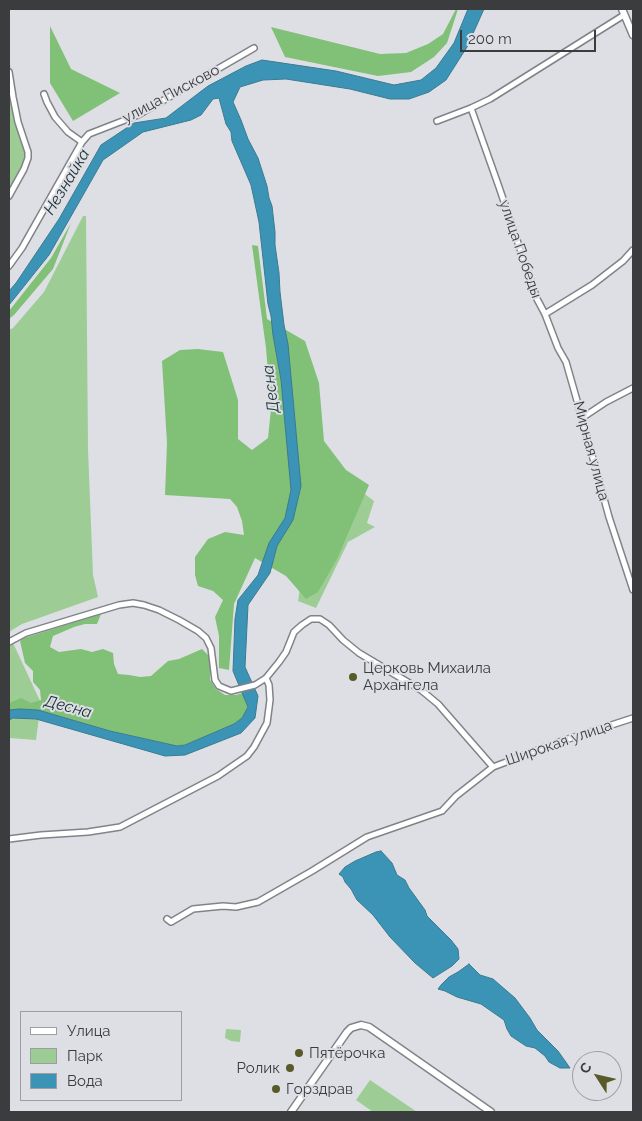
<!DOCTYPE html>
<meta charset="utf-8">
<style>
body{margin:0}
#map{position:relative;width:642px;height:1121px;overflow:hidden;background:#dddfe4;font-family:Raleway,sans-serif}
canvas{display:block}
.frame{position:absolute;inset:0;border:10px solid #3b3c3e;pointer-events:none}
.legend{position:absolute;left:20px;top:1011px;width:162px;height:90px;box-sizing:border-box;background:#dddfe4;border:1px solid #9c9ea2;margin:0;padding:6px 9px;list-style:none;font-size:15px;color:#3b3c3e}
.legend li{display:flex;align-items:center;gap:10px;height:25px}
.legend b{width:25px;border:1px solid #9c9ea2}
.north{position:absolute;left:572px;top:1051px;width:50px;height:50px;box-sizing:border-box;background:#dddfe4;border:1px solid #9c9ea2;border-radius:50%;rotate:305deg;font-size:14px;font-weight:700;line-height:20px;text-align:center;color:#3b3c3e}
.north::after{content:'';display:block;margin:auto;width:18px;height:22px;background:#585a28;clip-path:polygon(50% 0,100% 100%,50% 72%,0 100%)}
.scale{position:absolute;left:460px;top:30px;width:136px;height:22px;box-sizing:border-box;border:2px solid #3b3c3e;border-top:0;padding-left:6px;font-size:15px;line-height:18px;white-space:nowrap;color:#3b3c3e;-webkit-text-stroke:4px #dddfe4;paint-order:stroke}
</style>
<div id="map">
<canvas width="642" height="1121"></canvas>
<div class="frame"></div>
<ul class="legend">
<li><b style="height:6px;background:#fff"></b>Улица</li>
<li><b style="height:14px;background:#9dcd95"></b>Парк</li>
<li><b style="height:14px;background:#3b94b5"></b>Вода</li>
</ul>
<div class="north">С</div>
<div class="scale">200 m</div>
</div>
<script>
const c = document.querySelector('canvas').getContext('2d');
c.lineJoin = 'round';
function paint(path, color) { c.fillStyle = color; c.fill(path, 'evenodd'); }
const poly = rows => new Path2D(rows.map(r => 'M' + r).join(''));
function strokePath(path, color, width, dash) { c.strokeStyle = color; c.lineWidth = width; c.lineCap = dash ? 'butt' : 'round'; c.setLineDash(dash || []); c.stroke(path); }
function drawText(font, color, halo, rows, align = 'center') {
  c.font = font + ' Raleway,sans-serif'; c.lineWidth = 4; c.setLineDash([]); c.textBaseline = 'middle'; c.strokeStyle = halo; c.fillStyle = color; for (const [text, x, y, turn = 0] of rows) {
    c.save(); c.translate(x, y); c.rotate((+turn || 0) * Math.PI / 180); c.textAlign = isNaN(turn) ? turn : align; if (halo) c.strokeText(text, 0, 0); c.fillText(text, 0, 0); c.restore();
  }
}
const green = poly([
 [9,56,17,119,26,157,9,200],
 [83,216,86,216,88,449,93,575,98,597,22,624,9,632,9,330,13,328,44,292],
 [321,461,374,501,367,523,375,527,348,542,316,608,298,601],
 [13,643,41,703,36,740,9,738,9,646],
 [226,1029,241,1030,240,1042,231,1041,225,1038],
 [370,1080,417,1112,373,1112,356,1100]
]);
const forest = poly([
 [456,9,458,9,447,43,434,57,411,72,378,76,285,57,271,27,380,54,406,53,428,44,443,34],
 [50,26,71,69,120,93,73,121,50,83],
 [71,223,53,269,14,315,9,319,9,311,51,258],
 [252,245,258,246,267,319,305,341,319,383,324,441,346,470,369,485,337,559,318,592,306,599,286,576,255,558,234,604,229,670,219,668,219,636,215,617,223,600,213,591,198,586,195,575,195,557,208,539,225,532,244,535,242,521,237,507,230,499,165,495,167,443,162,361,180,350,198,349,223,352,238,400,238,439,252,450,268,438,271,409,266,348],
 [101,614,97,624,85,624,74,627,53,636,50,647,59,652,81,649,92,652,103,649,113,653,114,664,118,674,129,675,140,677,151,676,168,661,179,659,202,649,210,657,210,680,216,689,225,695,236,695,243,693,248,707,242,718,234,724,185,745,177,746,110,731,38,710,19,709,9,710,9,703,21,698,31,703,41,700,40,690,33,682,33,671,25,663,20,641,24,638]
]);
const water = poly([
 [468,9,484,9,467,47,446,80,429,92,409,99,390,99,350,89,286,79,263,80,240,87,233,102,241,120,248,139,258,158,267,186,269,198,272,206,275,232,275,245,279,273,280,292,284,325,288,344,301,486,293,520,277,546,270,573,248,605,245,667,258,696,255,718,241,733,185,755,165,756,36,719,13,718,9,720,9,710,19,709,38,710,110,731,177,746,185,745,234,724,242,718,248,707,233,671,235,619,238,600,258,575,269,543,285,518,291,490,281,380,273,335,271,316,268,304,259,222,251,185,232,141,231,132,226,124,219,98,213,99,201,115,191,120,143,132,103,160,49,255,9,305,9,291,16,283,59,219,101,145,134,123,166,118,208,86,246,66,262,60,336,71,394,85,421,80,436,68,454,43,468,9],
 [381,851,392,863,397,875,405,880,409,888,425,910,427,916,451,940,458,949,459,959,452,966,433,978,415,963,390,937,373,915,357,900,351,889,345,882,343,877,339,874,345,867,355,861,376,852,381,851],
 [469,964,480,975,493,979,515,998,530,1018,537,1030,558,1051,570,1068,560,1068,549,1062,545,1056,535,1048,526,1046,511,1036,507,1029,504,1020,481,1004,457,997,445,991,438,989,441,985,449,977,458,972,469,964]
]);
const minor = poly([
 [9,72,13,97,18,122,28,152,28,158,24,169,9,196],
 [44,94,47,102,55,117,68,132,82,142],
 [471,108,499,187,537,299,545,314,558,348,566,362,582,418,609,517,633,590],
 [437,121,471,108,490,99,624,15],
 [9,266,22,248,82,142,89,134,138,115,254,48],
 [545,314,592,285,623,261,633,250],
 [582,418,606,402,633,388],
 [9,642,26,633,119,605,133,603,144,605,159,610,179,620,198,631,206,638,211,648,215,680,219,686,231,691,255,685,266,678,279,662,286,652,294,632,302,625,311,619,320,619,329,625,343,640,359,653,421,690,438,704,493,767,562,741,633,718],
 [9,839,41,835,88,832,120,827,218,776,247,756,254,747,267,723,270,700,269,685,266,678],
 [167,919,171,922,193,909,223,906,236,907,258,902,312,871,367,837,442,811,456,796,493,767]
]);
const tertiary = poly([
 [622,9,633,35],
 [291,1112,347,1032,351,1028,361,1025,369,1027,491,1112]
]);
const markers = [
 [353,677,5,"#585a28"],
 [299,1053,5,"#585a28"],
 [290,1068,5,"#585a28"],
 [276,1089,5,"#585a28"]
];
const streetNames = [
 ["улица Писково",171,94,-28],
 ["улица Победы",520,249,71],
 ["Мирная улица",591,451,75],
 ["Широкая улица",559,743,-19]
];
const poiNames = [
 ["Церковь Михаила",363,668],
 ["Архангела",363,685],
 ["Пятёрочка",309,1053],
 ["Ролик",280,1068,"right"],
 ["Горздрав",286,1089]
];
const waterNames = [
 ["Незнайка",67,182,-59],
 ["Десна",271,389,-97],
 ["Десна",68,707,15]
];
paint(green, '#9dcd95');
paint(forest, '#81c077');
paint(water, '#3b94b5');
strokePath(water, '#3b7a91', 1);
strokePath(minor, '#828389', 8);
strokePath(tertiary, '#828389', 9);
strokePath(minor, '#fff', 5);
strokePath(tertiary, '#fff', 6);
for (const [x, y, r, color] of markers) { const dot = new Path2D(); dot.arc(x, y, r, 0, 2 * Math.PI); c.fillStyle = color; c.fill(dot); strokePath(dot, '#dddfe4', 2); }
drawText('15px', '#3b3c3e', '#dddfe4', streetNames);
drawText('15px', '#3b3c3e', '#dddfe4', poiNames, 'left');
drawText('italic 16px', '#1b2f37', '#dddfe4', waterNames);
</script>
